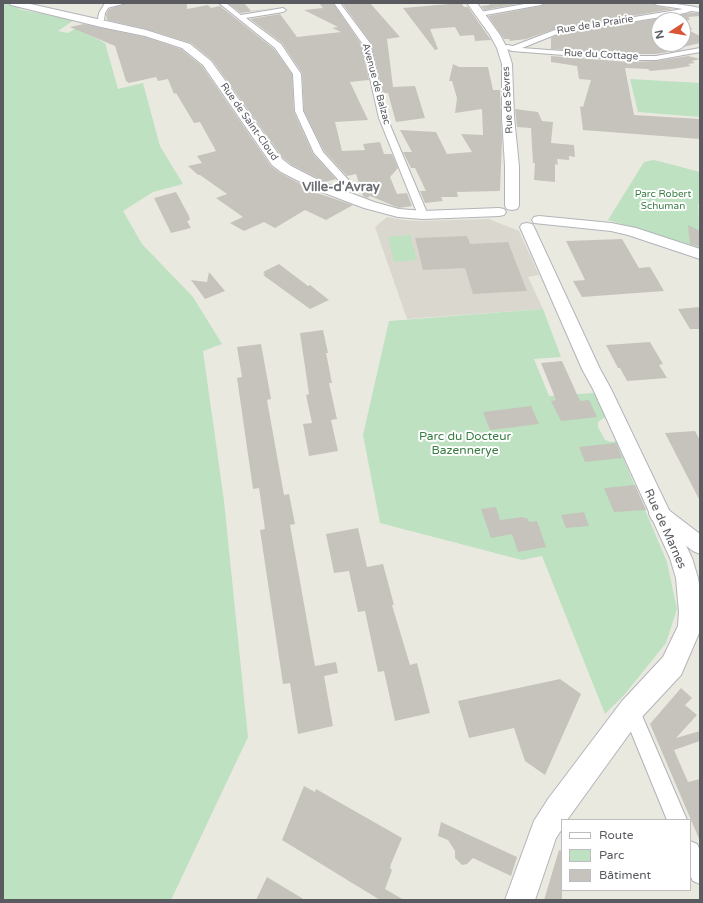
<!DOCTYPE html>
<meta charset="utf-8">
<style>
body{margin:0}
#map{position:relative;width:703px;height:903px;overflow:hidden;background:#eae9e0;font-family:"Varela Round",sans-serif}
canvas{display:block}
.frame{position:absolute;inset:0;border:4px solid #595b60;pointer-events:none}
.legend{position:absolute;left:561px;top:819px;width:130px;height:72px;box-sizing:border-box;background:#fff;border:1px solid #bdbdbf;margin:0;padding:5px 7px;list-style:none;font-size:12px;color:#595b60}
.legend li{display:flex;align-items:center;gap:8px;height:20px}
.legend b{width:20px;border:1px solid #bdbdbf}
.north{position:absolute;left:651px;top:12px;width:40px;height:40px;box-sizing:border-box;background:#fff;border:1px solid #bdbdbf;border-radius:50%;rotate:258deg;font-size:11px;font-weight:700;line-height:16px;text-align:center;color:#595b60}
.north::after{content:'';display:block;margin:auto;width:14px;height:18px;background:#da5436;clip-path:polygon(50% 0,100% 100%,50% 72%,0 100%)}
</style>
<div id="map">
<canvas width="703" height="903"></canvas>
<div class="frame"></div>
<ul class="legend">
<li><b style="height:5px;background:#fff"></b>Route</li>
<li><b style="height:11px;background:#bde1c1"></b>Parc</li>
<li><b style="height:11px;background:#c6c3bd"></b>Bâtiment</li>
</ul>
<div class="north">N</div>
</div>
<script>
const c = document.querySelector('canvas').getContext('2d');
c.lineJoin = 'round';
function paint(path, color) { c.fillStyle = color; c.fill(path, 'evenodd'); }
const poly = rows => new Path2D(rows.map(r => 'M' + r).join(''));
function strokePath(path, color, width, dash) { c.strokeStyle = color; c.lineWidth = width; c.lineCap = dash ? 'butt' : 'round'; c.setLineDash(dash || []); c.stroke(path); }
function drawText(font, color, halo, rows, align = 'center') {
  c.font = font + ' "Varela Round",sans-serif'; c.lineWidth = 4; c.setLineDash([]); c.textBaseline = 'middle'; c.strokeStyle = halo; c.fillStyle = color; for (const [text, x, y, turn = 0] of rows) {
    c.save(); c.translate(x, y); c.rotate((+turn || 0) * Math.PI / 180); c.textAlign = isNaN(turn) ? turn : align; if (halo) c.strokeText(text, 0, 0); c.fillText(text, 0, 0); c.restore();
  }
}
const education = poly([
 [387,217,404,220,419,221,489,219,519,231,539,275,528,277,543,309,407,319,375,227]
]);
const green = poly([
 [3,3,22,7,18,9,74,20,58,31,68,33,76,28,105,43,118,89,143,83,160,146,183,184,153,192,123,211,142,244,193,297,222,344,203,351,224,501,248,737,171,900,3,900],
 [630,79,700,83,700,117,638,112],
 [654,160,700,172,700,203,698,204,700,248,608,220,644,162],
 [410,235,417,260,394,262,388,237],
 [543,309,561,357,534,359,549,396,594,393,605,417,598,422,598,427,605,440,611,442,616,441,667,562,677,609,666,643,625,694,605,714,542,556,522,560,380,523,363,435,389,321]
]);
const building = poly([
 [128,3,187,3,187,9,208,5,211,8,220,6,274,49,292,74,294,112,313,154,336,179,325,182,292,165,283,158,212,60,191,43,146,29,107,20,106,14,109,9],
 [244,3,251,11,275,8,241,13,229,4],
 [319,3,333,3,361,44,369,80,350,82,368,120,335,122,342,151,365,150,363,144,380,142,384,154,392,154,398,168,390,177,397,194,407,193,412,206,399,208,370,196,367,198,363,196,356,174,347,176,324,151,304,111,302,73,282,43,250,19,280,14,297,37,341,32,332,28,338,27,304,10,323,8],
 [342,3,370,3,400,37,387,39,393,87,415,86,425,118,396,122,388,93,383,93,371,43],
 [461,3,464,7,468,7,491,40,475,41,474,35,460,36,455,27,430,29,438,49,435,50,403,8],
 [488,3,522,3,484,10,481,6,490,5],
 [545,3,653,3,657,6,673,9,555,29,526,39,510,41,509,39,504,39,488,16,541,6],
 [691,13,700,13,700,16,688,17,690,19,688,19,690,20,683,21,683,20,659,20,659,44,683,44,683,24,693,29,688,30,700,36,700,43,670,50,674,51,656,54,629,54,551,49,551,38,557,35],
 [84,24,145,37,181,49,202,66,271,166,280,173,306,187,302,188,353,205,326,220,305,210,275,228,264,222,244,231,230,223,243,217,216,198,227,194,200,175,198,175,188,166,202,163,197,156,216,151,200,122,194,123,176,93,174,94,168,79,158,81,156,77,129,83,126,81,115,46,70,27],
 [551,56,629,62,656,61,688,56,700,59,692,61,695,63,688,64,691,66,672,69,650,71,648,69,625,68,634,115,700,119,700,139,583,130,580,106,583,107,591,80,579,79,577,66,551,62],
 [453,64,459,67,488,67,493,90,500,90,502,140,500,191,457,192,458,197,441,197,443,201,425,203,420,191,426,191,415,168,411,168,403,152,412,152,400,130,436,132,447,154,472,152,461,134,483,135,482,109,455,113,457,98,452,81,449,81],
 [515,109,538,112,542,121,553,122,551,143,574,145,575,157,569,156,569,160,557,159,558,165,555,164,555,182,534,180,535,163,533,163,531,128,517,127],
 [176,192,189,216,190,220,187,221,191,228,171,233,154,198],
 [688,225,700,231,700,247,690,244],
 [467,236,470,244,508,242,527,291,473,294,465,268,423,270,415,238],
 [622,239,639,268,650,267,664,291,582,297,573,281,585,280,566,241],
 [279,264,308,286,310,285,329,300,310,309,263,275,265,274,263,272],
 [209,272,225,291,205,299,191,280,207,282],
 [700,307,700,329,690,329,678,309],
 [323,330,328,353,326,353,332,383,329,383,337,419,331,420,338,451,309,456,303,424,312,423,306,395,309,394,300,333],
 [650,342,663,364,659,365,667,378,627,381,620,368,618,368,606,345],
 [261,344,271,399,267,400,284,495,289,494,295,524,290,525,315,666,336,662,338,673,324,676,333,726,298,734,290,683,283,684,260,530,265,529,259,488,253,489,237,378,242,377,237,347],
 [562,361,580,401,589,400,597,417,561,421,551,401,556,400,541,363],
 [531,406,539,424,490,430,483,412],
 [695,431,700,440,700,501,665,433],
 [616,443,622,458,585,462,579,447],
 [635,485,646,510,614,512,604,488],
 [496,507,500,520,523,517,524,518,527,518,529,522,537,521,546,547,518,552,512,534,491,538,481,509],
 [584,512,589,526,566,528,561,515],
 [358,528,367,567,383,564,394,605,392,605,410,665,417,663,430,713,395,721,384,671,378,672,365,611,358,612,349,571,334,573,326,534],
 [560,679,581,694,545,775,525,761,514,728,469,738,458,701],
 [681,688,692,698,685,705,697,715,676,738,700,731,700,741,674,750,688,782,700,779,700,841,650,724],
 [304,786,315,792,316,789,402,838,391,864,390,868,392,870,385,889,404,900,380,900,282,840],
 [441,822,517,857,511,876,473,858,467,864,462,865,455,858,455,851,448,840,438,836],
 [559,850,562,851,562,900,544,900],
 [267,877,305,900,256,900]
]);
const pedestrian = poly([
 [115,3,127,3,107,8,104,6,115,3]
]);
const minor = poly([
 [105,3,111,3,105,13,104,20,99,24,95,24,94,23,98,19,99,13,105,3],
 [219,3,226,3,241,15,283,8,286,10,283,12,246,18,281,44,301,74,303,111,323,152,353,185,350,192,344,197,341,198,336,195,342,189,343,185,314,153,295,111,293,74,275,48,219,3],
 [334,3,340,3,370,43,387,118,428,215,427,217,423,218,418,215,379,118,362,43,334,3],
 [530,3,544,3,541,5,480,16,477,14,480,12,530,3],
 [654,3,669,3,690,6,700,8,700,12,691,11,685,13,557,34,522,48,629,56,656,56,700,48,700,52,656,60,629,60,512,51,507,49,502,50,498,48,507,45,513,46,555,30,683,9,657,5,654,3],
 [631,701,637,704,687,820,667,820,622,710,625,704,631,701],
 [690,841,697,844,700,850,700,884,693,881,690,875,690,841]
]);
const tertiary = poly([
 [659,506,666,508,700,534,700,554,693,551,652,520,649,514,652,508,659,506]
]);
const secondary = poly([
 [9,3,26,3,146,30,190,44,211,61,282,159,291,166,324,183,374,202,399,209,423,211,499,208,504,209,506,212,504,215,499,216,423,219,398,217,364,208,314,189,281,172,272,165,203,65,182,48,145,36,101,27,11,5,9,3],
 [467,3,477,3,500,35,507,48,512,64,514,117,519,166,519,206,517,209,512,210,507,209,505,206,505,166,502,117,502,64,497,48,490,35,467,3],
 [539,216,611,223,636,228,700,249,700,259,628,235,611,231,534,223,532,220,534,217,539,216],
 [527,223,532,224,534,227,600,369,611,389,692,558,698,578,700,590,700,631,681,675,640,719,567,820,562,820,562,829,556,838,535,900,505,900,534,821,548,799,622,701,663,657,678,626,679,612,676,578,670,558,593,389,582,369,520,227,522,224,527,223]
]);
const farStreetnames = [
 ["Rue de la Prairie",595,25,-9],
 ["Rue du Cottage",601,55,3],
 ["Avenue de Balzac",376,84,75],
 ["Rue de Sèvres",508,100,-93],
 ["Rue de Saint-Cloud",249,122,55]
];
const farParknames = [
 ["Parc Robert",663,194],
 ["Schuman",663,206]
];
const parkNames = [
 ["Parc du Docteur",465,437],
 ["Bazennerye",465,451]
];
const streetNames = [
 ["Rue de Marnes",665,529,66]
];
const farDistrictnames = [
 ["Ville-d'Avray",341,188]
];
paint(education, '#dad8ce');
paint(green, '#bde1c1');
paint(building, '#c6c3bd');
strokePath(pedestrian, '#b0b2b7', 2);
strokePath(minor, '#b0b2b7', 2);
strokePath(tertiary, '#b0b2b7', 2);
strokePath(secondary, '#b2b4ba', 2);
paint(pedestrian, '#fff');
paint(minor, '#fff');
paint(tertiary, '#fff');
paint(secondary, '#fff');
drawText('10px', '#595b60', '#fff', farStreetnames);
drawText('10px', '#3a7d44', '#fff', farParknames);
drawText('12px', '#3a7d44', '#fff', parkNames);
drawText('12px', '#595b60', '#fff', streetNames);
drawText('bold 13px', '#6a6d72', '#fff', farDistrictnames);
</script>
